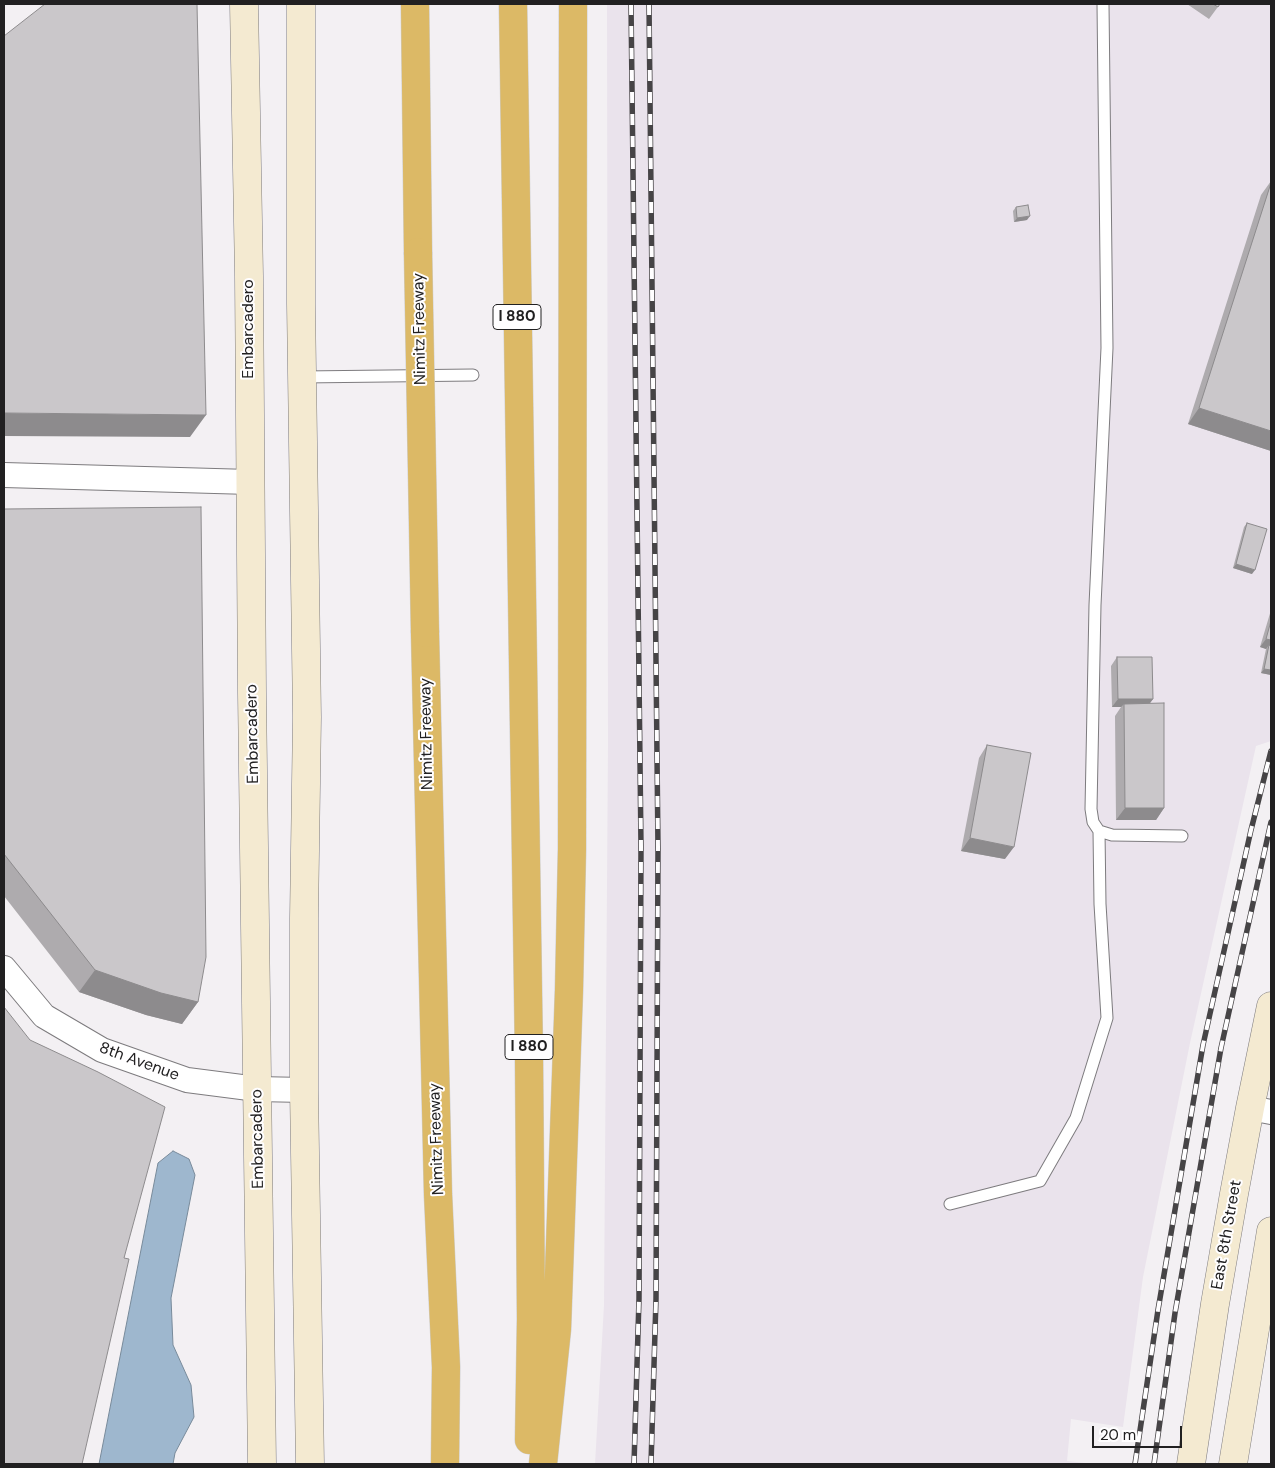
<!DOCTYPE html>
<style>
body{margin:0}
#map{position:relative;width:1275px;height:1468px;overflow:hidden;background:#f3f0f3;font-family:"DM Sans",sans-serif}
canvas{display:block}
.frame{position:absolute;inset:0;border:5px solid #212021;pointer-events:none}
.scale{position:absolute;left:1092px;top:1426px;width:90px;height:22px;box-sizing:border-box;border:2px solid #212021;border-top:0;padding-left:6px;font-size:15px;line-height:18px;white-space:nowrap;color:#212021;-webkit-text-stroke:4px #fffeff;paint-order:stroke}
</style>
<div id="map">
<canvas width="1275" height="1468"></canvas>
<div class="frame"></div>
<div class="scale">20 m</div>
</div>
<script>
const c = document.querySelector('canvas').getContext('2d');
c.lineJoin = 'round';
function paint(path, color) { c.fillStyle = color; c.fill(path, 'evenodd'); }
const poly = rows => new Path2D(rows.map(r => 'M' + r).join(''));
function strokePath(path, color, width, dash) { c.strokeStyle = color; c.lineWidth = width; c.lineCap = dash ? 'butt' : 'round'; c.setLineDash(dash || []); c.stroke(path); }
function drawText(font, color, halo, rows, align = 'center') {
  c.font = font + ' "DM Sans",sans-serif'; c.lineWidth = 4; c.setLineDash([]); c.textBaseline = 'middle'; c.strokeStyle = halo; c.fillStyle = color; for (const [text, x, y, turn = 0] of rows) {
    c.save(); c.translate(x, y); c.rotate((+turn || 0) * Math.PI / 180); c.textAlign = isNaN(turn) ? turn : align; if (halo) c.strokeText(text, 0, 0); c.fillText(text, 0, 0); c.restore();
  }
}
const built = poly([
 [607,4,1271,4,1271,741,1256,746,1190,1043,1143,1277,1123,1427,1071,1419,1067,1461,1085,1463,1085,1464,595,1464,604,1305,608,744]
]);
const water = poly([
 [173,1151,189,1159,195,1175,171,1298,173,1345,191,1385,194,1417,175,1453,173,1464,99,1464,158,1163,173,1151]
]);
const service = poly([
 [1103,4,1107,348,1095,605,1091,809,1093,822,1099,831,1112,835,1182,836],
 [302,377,473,375],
 [950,1204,1040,1181,1076,1118,1107,1018,1100,904,1099,831]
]);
const minor = poly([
 [4,475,250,482],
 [4,968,44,1016,102,1050,187,1080,257,1089,304,1090],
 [1250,1108,1271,1112]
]);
const secondary = poly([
 [244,4,249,276,252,693,262,1464],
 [301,4,301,304,307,717,304,918,304,1090,310,1464],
 [1191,1464,1215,1304,1234,1194,1250,1108,1271,1006],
 [1233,1464,1271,1231]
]);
const motorway = poly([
 [415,4,418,252],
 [513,4,529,1057,531,1319,529,1440],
 [425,633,438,1194,446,1367,445,1464],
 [543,1464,557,1329,569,990,572,849,573,4]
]);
const rail = poly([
 [631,4,641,846,639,1299,634,1464],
 [649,4,658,848,656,1299,651,1464],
 [1135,1464,1158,1310,1203,1045,1251,830,1271,751],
 [1154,1464,1175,1313,1221,1048,1271,822]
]);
const motorwayBridge = poly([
 [418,252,425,633]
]);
const wall = poly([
 [1187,4,1220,4,1209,19],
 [1271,181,1271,451,1188,424,1261,195],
 [1016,207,1027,220,1014,222,1013,211],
 [4,509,198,1002,182,1024,146,1015,79,992,4,896],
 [1247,523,1252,574,1233,568,1244,527],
 [1271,610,1271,675,1261,673,1266,649,1260,647],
 [1117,657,1153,699,1150,703,1164,808,1156,820,1116,820,1115,716,1121,707,1112,707,1111,666],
 [987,745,1005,859,961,851,979,758]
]);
const shadedWall = poly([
 [1030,216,1027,220,1014,222,1017,218],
 [1199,408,1271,431,1271,451,1188,424],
 [4,413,206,415,190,437,4,436],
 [1236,564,1255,570,1252,574,1233,568],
 [1266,639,1271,640,1271,650,1269,645,1266,649,1260,647],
 [1264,669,1271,670,1271,675,1261,673],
 [1118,699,1153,699,1147,707,1124,704,1121,707,1112,707],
 [1125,808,1164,808,1156,820,1116,820],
 [970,838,1014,847,1005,859,961,851],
 [95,970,198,1002,182,1024,146,1015,79,992]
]);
const building = poly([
 [45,4,197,4,206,415,4,413,4,36,45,4],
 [1213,4,1220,4,1218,7,1213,4],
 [1271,183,1271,431,1199,408,1271,183],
 [1028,205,1030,216,1017,218,1016,207,1028,205],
 [201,507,206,957,198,1002,161,993,95,970,4,854,4,509,201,507],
 [1247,523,1267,529,1255,570,1236,564,1247,523],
 [1271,621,1271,640,1266,639,1271,621],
 [1269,645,1271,646,1271,670,1264,669,1269,645],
 [1117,657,1152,657,1153,699,1118,699,1117,657],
 [1164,703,1164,808,1125,808,1124,704,1164,703],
 [987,745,1031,753,1014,847,970,838,987,745],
 [4,1007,30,1040,98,1072,165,1107,124,1258,129,1259,82,1464,4,1464,4,1007]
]);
const shields = [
 [517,317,48],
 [529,1047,48]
];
const shieldNames = [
 ["I 880",517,317],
 ["I 880",529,1047]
];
const streetNames = [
 ["Embarcadero",249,329,-90],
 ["Nimitz Freeway",420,329,-91],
 ["Embarcadero",253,734,-91],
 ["Nimitz Freeway",427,734,-91],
 ["8th Avenue",139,1062,20],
 ["Embarcadero",258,1139,-91],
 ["Nimitz Freeway",437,1139,-92],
 ["East 8th Street",1227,1235,-80]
];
paint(built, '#eae3ec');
paint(water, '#9eb7ce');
strokePath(water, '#788a9a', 1);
strokePath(service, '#7d7b7e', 13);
strokePath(minor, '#7d7b7e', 26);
strokePath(secondary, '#7d7b7e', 29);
strokePath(motorway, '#cecece', 29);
strokePath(service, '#fff', 11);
strokePath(minor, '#fff', 24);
strokePath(secondary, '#f4ead1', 28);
strokePath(motorway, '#dcb966', 28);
strokePath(rail, '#464446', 5.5);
strokePath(rail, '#fffeff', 4, [11]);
strokePath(motorwayBridge, '#cecece', 29, []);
strokePath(motorwayBridge, '#dcb966', 28);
paint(wall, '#aeabae');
paint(shadedWall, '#8d8b8d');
paint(building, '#cac7ca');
strokePath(building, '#8d8b8d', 1);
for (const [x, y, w] of shields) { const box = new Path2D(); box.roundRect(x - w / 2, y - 12.5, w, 25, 4); c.fillStyle = '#fffeff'; c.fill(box); strokePath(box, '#212021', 1); }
drawText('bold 15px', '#212021', null, shieldNames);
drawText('16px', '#212021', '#fffeff', streetNames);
</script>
